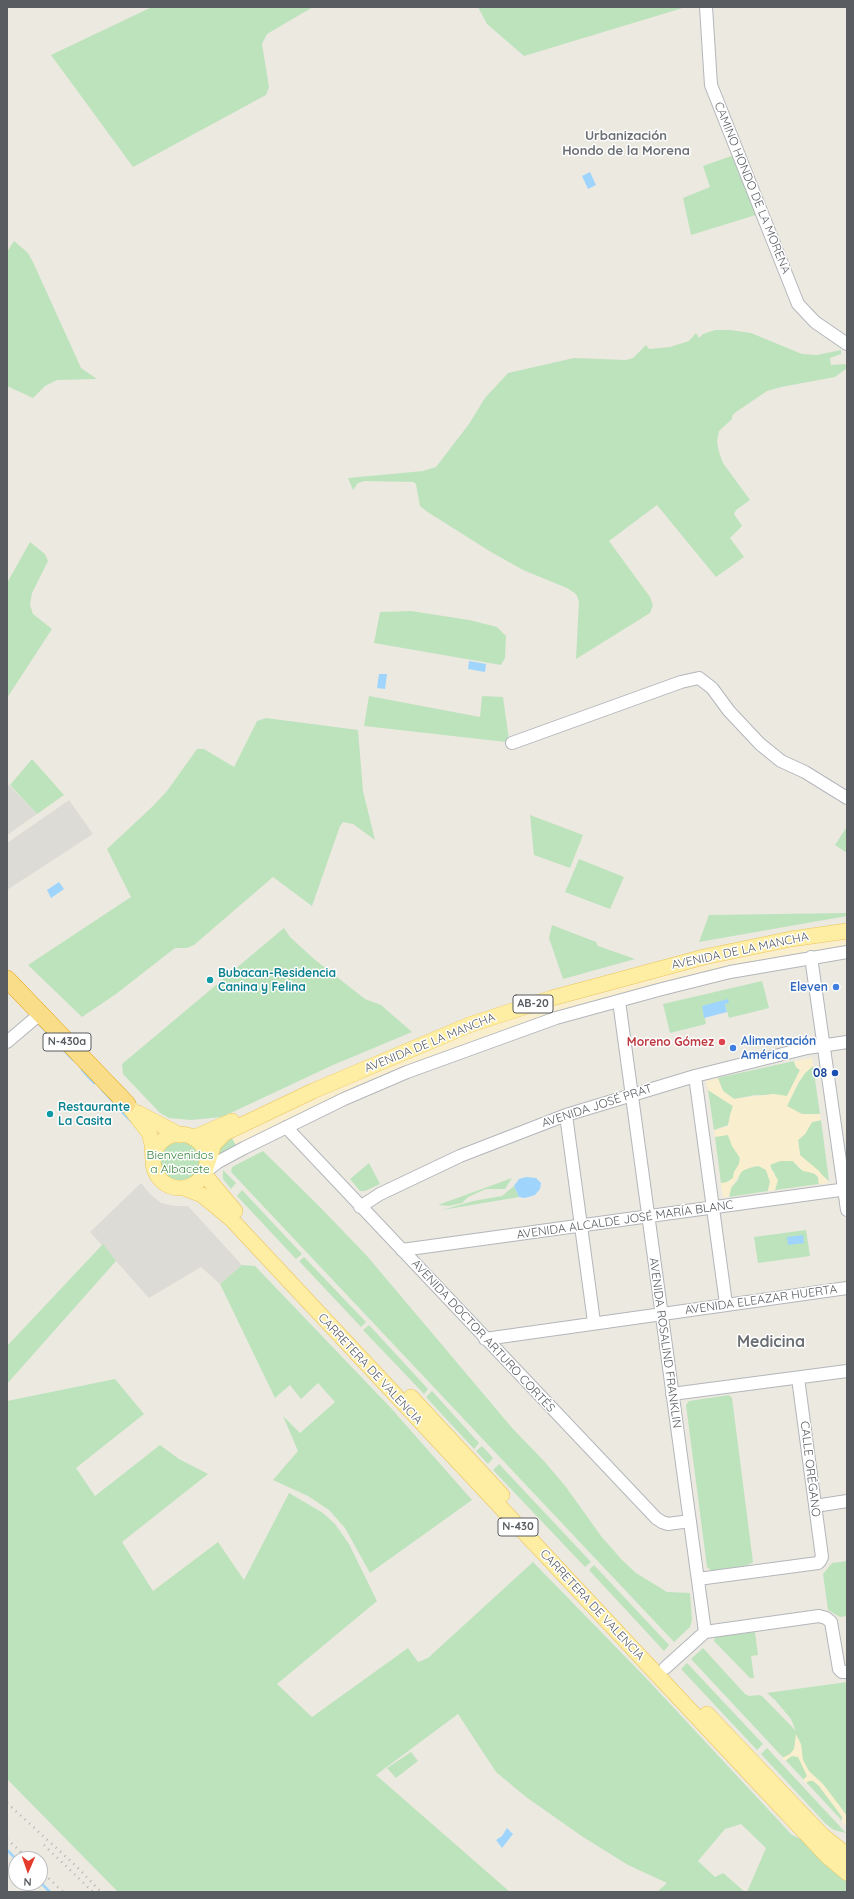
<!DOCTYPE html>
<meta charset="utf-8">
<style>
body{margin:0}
#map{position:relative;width:854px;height:1899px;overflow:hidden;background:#ece9e0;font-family:Quicksand,sans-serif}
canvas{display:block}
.frame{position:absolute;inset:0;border:8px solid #595d61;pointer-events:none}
.north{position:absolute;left:8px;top:1851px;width:40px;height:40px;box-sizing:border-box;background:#fff;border:1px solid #bdbec0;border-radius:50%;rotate:182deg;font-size:11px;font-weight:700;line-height:16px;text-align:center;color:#595d61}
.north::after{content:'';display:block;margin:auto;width:14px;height:18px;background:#e53b2d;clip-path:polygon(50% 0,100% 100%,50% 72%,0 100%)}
</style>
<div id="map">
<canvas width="854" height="1899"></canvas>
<div class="frame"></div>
<div class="north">N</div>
</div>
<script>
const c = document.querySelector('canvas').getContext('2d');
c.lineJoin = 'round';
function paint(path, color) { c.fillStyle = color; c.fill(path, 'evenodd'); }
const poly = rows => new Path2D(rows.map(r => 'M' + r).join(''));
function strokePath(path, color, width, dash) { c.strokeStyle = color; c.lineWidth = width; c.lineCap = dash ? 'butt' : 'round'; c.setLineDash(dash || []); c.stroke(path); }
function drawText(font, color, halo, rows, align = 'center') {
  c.font = font + ' Quicksand,sans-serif'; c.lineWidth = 3; c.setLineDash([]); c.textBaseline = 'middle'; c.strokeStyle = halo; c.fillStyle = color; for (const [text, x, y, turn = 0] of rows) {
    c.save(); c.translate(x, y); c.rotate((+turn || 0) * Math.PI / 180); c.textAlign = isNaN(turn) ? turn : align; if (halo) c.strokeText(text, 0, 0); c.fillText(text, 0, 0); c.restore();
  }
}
const industrial = poly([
 [7,783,37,814,7,835],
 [69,800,93,834,7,890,7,843],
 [141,1183,150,1194,161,1203,175,1206,188,1206,242,1265,220,1284,201,1267,149,1298,90,1232]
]);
const green = poly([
 [152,7,313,7,267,34,262,44,269,87,266,95,133,167,51,55],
 [478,7,686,7,524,56,487,24],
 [734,155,759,214,691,235,683,198,710,187,703,166],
 [14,241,28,253,33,262,81,368,97,379,57,380,45,386,33,398,7,386,7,252],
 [715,330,730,330,751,333,802,354,817,355,841,350,841,354,830,358,831,365,845,364,847,368,835,377,781,387,767,391,736,412,732,416,732,419,719,431,717,442,719,452,723,463,750,500,736,510,734,514,742,526,730,538,744,557,716,577,657,505,609,541,650,597,653,605,650,613,576,659,579,601,576,594,567,588,523,570,491,552,426,511,420,506,416,484,413,482,365,481,358,483,353,490,348,478,423,471,436,467,469,424,485,398,508,373,574,358,626,360,633,358,646,345,649,349,670,347,689,341,696,333,699,338,703,334],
 [30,542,45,554,48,561,32,593,30,605,33,614,52,629,7,698,7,583],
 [411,611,469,620,497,627,506,636,505,658,501,665,374,643,380,612],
 [369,696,480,717,482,696,503,697,509,740,506,742,364,726],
 [266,718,358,730,363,791,375,840,353,824,343,822,340,826,312,906,273,877,194,945,187,948,175,948,116,994,82,1017,28,965,131,897,107,849,152,807,167,791,197,749,204,749,234,767,257,721],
 [32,759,64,795,37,814,10,785],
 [530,815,583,835,570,868,534,855],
 [846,828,847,829,847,853,835,845],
 [579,859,624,877,610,909,565,892],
 [847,913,847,916,699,942,709,915],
 [552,925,596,942,598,946,635,959,563,979,549,938],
 [284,928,290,937,314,959,365,999,381,1005,412,1032,333,1065,222,1117,191,1120,169,1118,160,1113,123,1074,122,1064],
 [762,981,769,1008,729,1018,725,1004,702,1006,706,1024,670,1033,663,1004],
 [794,1061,796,1067,800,1070,787,1096,755,1095,734,1099,723,1091,718,1082,717,1078],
 [813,1066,820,1114,806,1115,797,1113,787,1106,799,1082,805,1073],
 [708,1090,733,1106,728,1125,714,1130],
 [821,1120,829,1181,800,1156,798,1140,805,1134,812,1122],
 [721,1135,728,1135,740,1158,739,1165,734,1172,733,1178,725,1183,721,1183,715,1137],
 [231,1136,237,1147,217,1158,219,1147],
 '160 1162a20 20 0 1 1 40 0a20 20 0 1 1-40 0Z',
 [263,1151,321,1208,367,1256,513,1429,544,1461,566,1487,601,1536,621,1559,636,1573,667,1592,690,1593,692,1620,690,1627,674,1642,231,1172,232,1167],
 [780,1161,793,1161,800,1169,815,1174,818,1177,819,1184,775,1190,775,1174,771,1168,770,1163],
 [369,1163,380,1184,365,1191,360,1191,350,1179],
 [758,1166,765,1169,768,1173,770,1182,768,1191,729,1197,731,1188,738,1180,740,1173,745,1169],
 [223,1170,236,1183,231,1189,223,1179],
 [512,1178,505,1189,486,1189,468,1197,462,1203,449,1206,438,1205],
 [514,1186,519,1197,442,1210,473,1201,502,1196],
 [242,1190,302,1254,296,1259,237,1196],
 [806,1230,810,1256,758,1263,754,1237],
 [103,1244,116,1261,7,1384,7,1346],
 [304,1257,366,1322,361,1327,299,1261],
 [242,1265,255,1266,390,1407,472,1500,370,1573,345,1528,329,1510,308,1496,273,1480,298,1451,283,1416,300,1433,335,1402,318,1383,301,1399,290,1385,275,1398,220,1284],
 [369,1325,428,1389,424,1394,363,1330],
 [115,1379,144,1414,76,1468,95,1496,160,1445,179,1459,208,1474,122,1542,153,1591,218,1542,244,1580,289,1493,323,1513,335,1524,349,1544,377,1601,277,1684,312,1717,408,1648,418,1662,428,1658,533,1562,645,1677,792,1835,805,1841,847,1878,847,1892,747,1892,766,1848,741,1824,725,1829,698,1861,715,1877,723,1873,745,1892,657,1892,667,1883,628,1865,583,1837,526,1797,496,1772,458,1714,376,1775,510,1892,118,1892,7,1779,7,1401],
 [432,1391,479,1443,474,1449,426,1397],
 [729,1395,732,1398,753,1562,748,1565,712,1571,707,1567,686,1405,689,1401],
 [482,1446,493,1458,488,1464,476,1451],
 [499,1464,591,1562,585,1567,493,1470],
 [847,1561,847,1616,840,1617,828,1610,823,1574,832,1563],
 [594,1565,669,1645,664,1651,589,1570],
 [755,1632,758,1655,751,1656,754,1678,750,1678,714,1641,715,1637],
 [703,1648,745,1694,749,1696,758,1695,762,1696,796,1731,791,1719,775,1700,767,1693,847,1682,847,1826,691,1659],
 [687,1663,763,1744,757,1750,681,1669],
 [767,1748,846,1833,834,1830,826,1824,761,1754],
 [411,1752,418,1761,396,1778,387,1768]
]);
const sand = poly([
 [847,936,847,949,568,1011,237,1147,231,1136,268,1118,490,1024,669,970],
 [812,1058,813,1066,805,1073,798,1083,787,1106,802,1114,820,1114,821,1120,812,1122,805,1134,798,1140,800,1155,818,1170,829,1183,819,1184,818,1177,814,1173,803,1171,793,1161,780,1161,770,1165,771,1169,778,1180,775,1190,768,1191,770,1182,766,1170,759,1166,754,1166,742,1171,731,1188,729,1197,723,1198,721,1183,728,1182,733,1178,734,1172,739,1164,740,1158,732,1146,728,1135,715,1137,714,1131,728,1126,730,1115,733,1106,708,1090,706,1081,718,1078,723,1091,734,1099,773,1094,787,1096,800,1070,796,1067,794,1061],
 [796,1734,801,1744,803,1760,809,1771,823,1784,839,1805,847,1816,847,1824,845,1825,842,1822,842,1817,819,1786,813,1781,809,1781,806,1783,803,1780,807,1776,798,1757,792,1756,785,1761,782,1758,790,1754,794,1749]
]);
const water = poly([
 [590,172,596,185,588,189,582,176],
 [469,661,486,664,485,672,468,669],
 [379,674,387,674,385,689,377,688],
 [59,882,64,889,51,898,47,890],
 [728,999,729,1003,725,1004,727,1012,704,1018,702,1006],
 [526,1177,536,1178,541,1183,540,1189,535,1195,525,1198,519,1197,514,1186,519,1179],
 [803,1235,804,1243,788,1245,787,1237],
 [507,1828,513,1834,502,1848,496,1840,502,1836]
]);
const stream = poly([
 [37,1022,73,1060],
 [82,1070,94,1083],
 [102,1090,117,1106],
 [122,1112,131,1121],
 [7,1850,16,1859],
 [40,1882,50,1892]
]);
const minor = poly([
 [706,7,711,85,798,304,815,322,847,344],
 [512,743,681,682,699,678,712,688,729,711,760,744,781,761,805,772,847,798],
 [811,957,847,1210],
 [619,1001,705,1632],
 [7,1042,40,1014],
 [695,1076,726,1304],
 [566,1115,594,1322],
 [286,1127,656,1518,662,1522,668,1524,690,1521],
 [205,1172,218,1162,244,1148,344,1099,407,1072,556,1018,662,989,730,972,847,952],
 [360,1207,380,1194,460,1156,566,1115,695,1076,807,1048,847,1042],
 [402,1250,847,1189],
 [485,1339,847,1288],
 [672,1394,847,1371],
 [815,1506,847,1501],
 [698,1579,818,1563,820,1561,822,1557,798,1378],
 [705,1632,819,1616,826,1618,831,1622,839,1669,842,1672,847,1672],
 [665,1668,705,1632]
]);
const major = poly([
 [127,1104,149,1133,152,1144,153,1160],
 [138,1113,180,1135],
 '153 1161a27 27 0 1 1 54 0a27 27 0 1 1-54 0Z',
 [193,1138,232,1121],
 [206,1168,214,1144,225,1133,313,1091,469,1025,552,998,704,957,791,939,847,931],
 [204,1174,235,1211],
 [184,1188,202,1195,231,1219,750,1774,827,1856,847,1873],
 [411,1397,502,1495],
 [707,1714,822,1835,847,1855]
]);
const highway = poly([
 [7,979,127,1104]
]);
const rail = poly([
 [7,1803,76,1866,101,1892],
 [7,1839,28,1859],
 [44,1845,93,1892],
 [40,1870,63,1892]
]);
const markers = [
 [210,980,4,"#0f9aa8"],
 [836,987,4,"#3f7fe0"],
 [722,1042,4,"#e0444e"],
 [733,1048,4,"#3f7fe0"],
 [835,1073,4,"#1a4fb4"],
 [50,1114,4,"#0f9aa8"]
];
const shields = [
 [533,1004,40],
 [67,1042,48],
 [518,1527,40]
];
const shieldNames = [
 ["AB-20",533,1004],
 ["N-430a",67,1042],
 ["N-430",518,1527]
];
const streetNames = [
 ["CAMINO HONDO DE LA MORENA",752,188,68],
 ["AVENIDA DE LA MANCHA",740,951,-12],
 ["AVENIDA DE LA MANCHA",430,1043,-22],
 ["AVENIDA JOSÉ PRAT",597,1106,-18],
 ["AVENIDA ALCALDE JOSÉ MARÍA BLANC",625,1220,-8],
 ["AVENIDA ELEAZAR HUERTA",761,1300,-8],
 ["AVENIDA DOCTOR ARTURO CORTÉS",483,1336,47],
 ["AVENIDA ROSALIND FRANKLIN",665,1343,82],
 ["CARRETERA DE VALENCIA",370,1369,47],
 ["CALLE ORÉGANO",810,1469,83],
 ["CARRETERA DE VALENCIA",592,1605,47]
];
const cultureNames = [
 ["Bubacan-Residencia",218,973],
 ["Canina y Felina",218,987],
 ["Restaurante",58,1107],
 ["La Casita",58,1121]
];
const shopNames = [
 ["Eleven",828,987],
 ["Alimentación",741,1041,"left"],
 ["América",741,1055,"left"]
];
const healthNames = [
 ["Moreno Gómez",714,1042]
];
const transitNames = [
 ["08",827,1073]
];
const parkNames = [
 ["Bienvenidos",180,1155],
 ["a Albacete",180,1169]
];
const neighbourhoodNames = [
 ["Urbanización",626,136],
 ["Hondo de la Morena",626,151]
];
const districtNames = [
 ["Medicina",771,1342]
];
paint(industrial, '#dddbd5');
paint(green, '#bde3bd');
paint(sand, '#f9efce');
paint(water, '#9fd5fd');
strokePath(stream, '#9fd5fd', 2.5);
strokePath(minor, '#b3b6bb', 14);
strokePath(major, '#eec358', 16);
strokePath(highway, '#e79f05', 18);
strokePath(minor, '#fff', 12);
strokePath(major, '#fdeea4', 15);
strokePath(highway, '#fadd89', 17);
strokePath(rail, '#b2b3b3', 2.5, [1, 5]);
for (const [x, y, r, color] of markers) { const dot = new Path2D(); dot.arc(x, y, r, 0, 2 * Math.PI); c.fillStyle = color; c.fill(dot); strokePath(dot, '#fff', 1.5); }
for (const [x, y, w] of shields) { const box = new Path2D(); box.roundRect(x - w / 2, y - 9, w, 18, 3); c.fillStyle = '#fff'; c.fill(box); strokePath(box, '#595d61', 1); }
drawText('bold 11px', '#595d61', null, shieldNames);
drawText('12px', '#595d61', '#fff', streetNames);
drawText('bold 12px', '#0d838f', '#fff', cultureNames, 'left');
drawText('bold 12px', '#366cbe', '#fff', shopNames, 'right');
drawText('bold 12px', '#be3a42', '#fff', healthNames, 'right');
drawText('bold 12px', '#164399', '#fff', transitNames, 'right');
drawText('12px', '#368339', '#fff', parkNames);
drawText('bold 13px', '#6a6f73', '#fff', neighbourhoodNames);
drawText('bold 16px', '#6a6f73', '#fff', districtNames);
</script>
